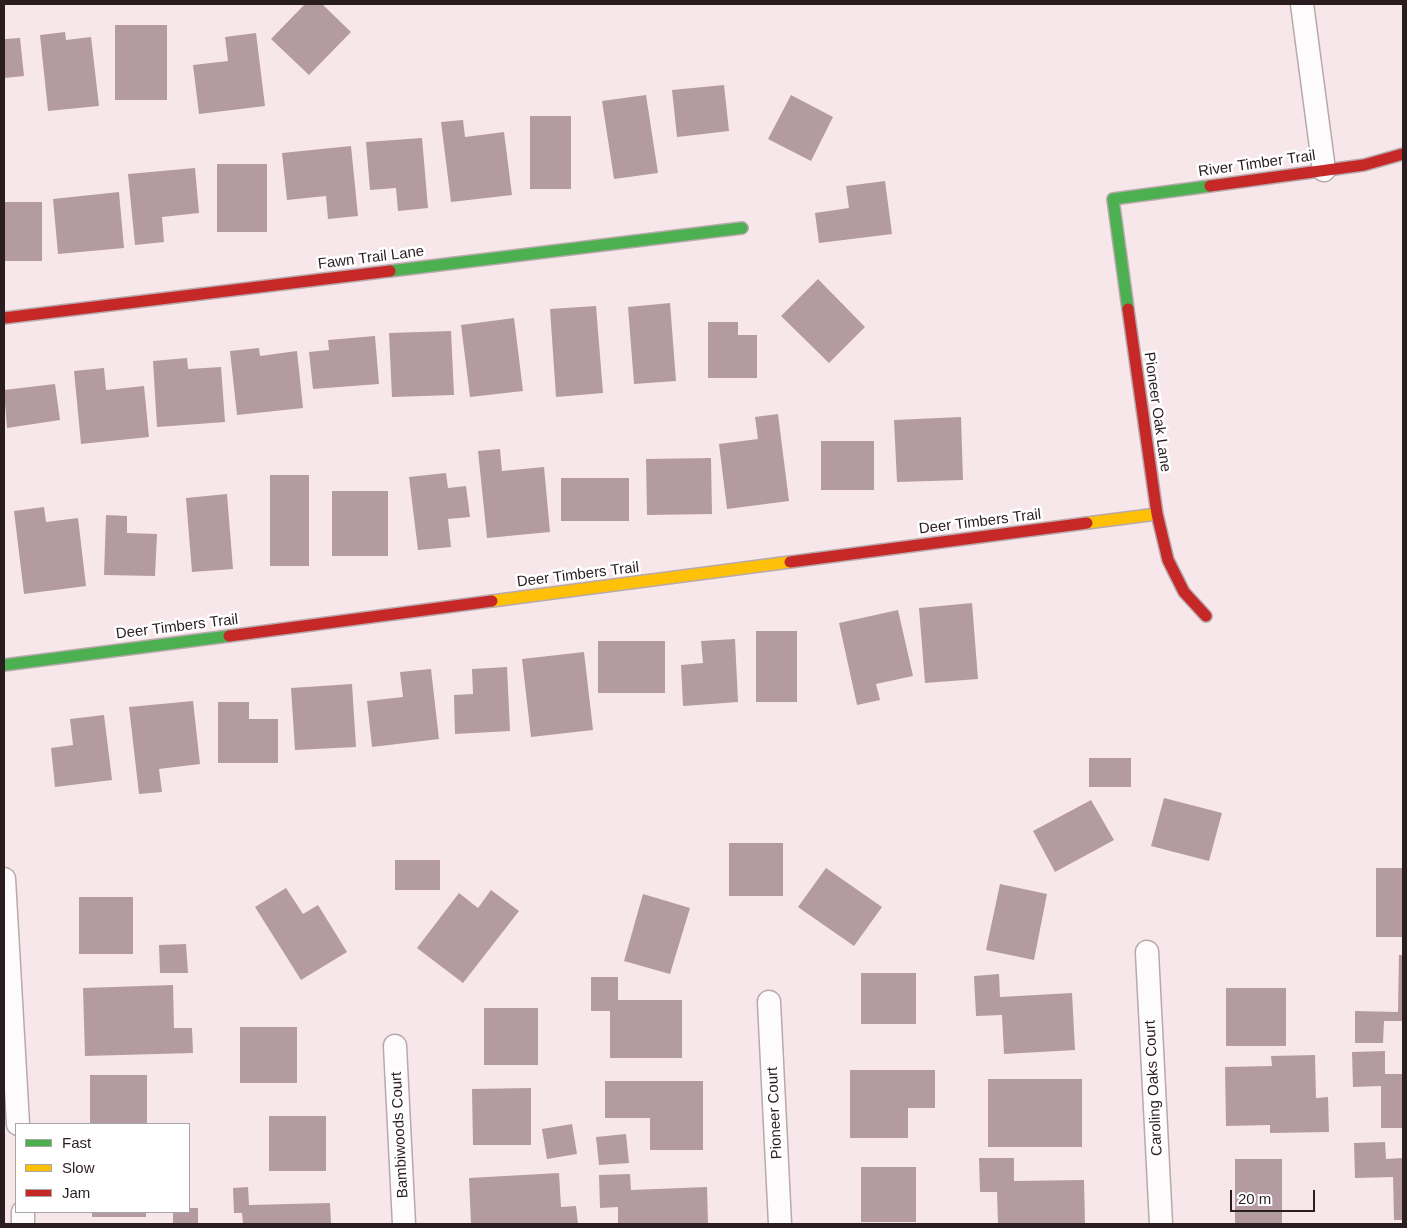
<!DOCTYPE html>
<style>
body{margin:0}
#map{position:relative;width:1407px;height:1228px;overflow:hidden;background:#f8e7ea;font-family:Helvetica,sans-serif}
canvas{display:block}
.frame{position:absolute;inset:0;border:5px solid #2a1d1f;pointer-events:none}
.legend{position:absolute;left:15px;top:1123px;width:175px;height:90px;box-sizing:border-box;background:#fff;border:1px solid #aaa5a5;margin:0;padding:6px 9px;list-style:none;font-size:15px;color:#2a1d1f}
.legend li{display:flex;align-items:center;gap:10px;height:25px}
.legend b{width:25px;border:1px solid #aaa5a5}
.scale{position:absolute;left:1230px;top:1190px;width:85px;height:22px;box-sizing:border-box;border:2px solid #2a1d1f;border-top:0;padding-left:6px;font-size:15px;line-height:18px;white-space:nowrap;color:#2a1d1f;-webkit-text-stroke:4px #fff;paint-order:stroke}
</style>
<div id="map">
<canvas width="1407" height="1228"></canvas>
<div class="frame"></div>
<ul class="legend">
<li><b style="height:6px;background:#4caf50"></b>Fast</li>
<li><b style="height:6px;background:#ffc107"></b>Slow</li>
<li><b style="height:6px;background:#c62828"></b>Jam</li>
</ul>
<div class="scale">20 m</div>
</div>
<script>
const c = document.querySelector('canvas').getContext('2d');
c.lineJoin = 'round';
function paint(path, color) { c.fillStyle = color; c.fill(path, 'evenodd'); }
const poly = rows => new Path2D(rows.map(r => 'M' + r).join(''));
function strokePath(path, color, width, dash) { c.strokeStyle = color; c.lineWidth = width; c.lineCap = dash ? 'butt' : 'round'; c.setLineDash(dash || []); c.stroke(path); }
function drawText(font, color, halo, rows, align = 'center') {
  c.font = font + ' Helvetica,sans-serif'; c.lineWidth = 5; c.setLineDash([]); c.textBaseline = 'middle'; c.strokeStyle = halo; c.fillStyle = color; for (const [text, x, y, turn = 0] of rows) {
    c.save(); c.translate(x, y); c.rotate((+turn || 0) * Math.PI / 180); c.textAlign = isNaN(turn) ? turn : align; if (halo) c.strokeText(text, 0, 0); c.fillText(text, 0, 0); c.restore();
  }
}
const building = poly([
 [305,4,322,4,351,32,309,75,271,39],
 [115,25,167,25,167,100,115,100],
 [65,32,66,40,91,37,99,106,48,111,40,35],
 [256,33,265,106,199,114,193,65,228,61,225,37],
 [20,38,24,76,4,78,4,39],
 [724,85,729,131,677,137,672,90],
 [646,95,658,173,614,179,602,101],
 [791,95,833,117,811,161,768,139],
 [530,116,571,116,571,189,530,189],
 [463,120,465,137,504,132,512,195,451,202,441,122],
 [422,138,428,208,398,211,396,188,370,190,366,142],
 [351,146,358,216,328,219,326,196,287,200,282,153],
 [217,164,267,164,267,232,217,232],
 [195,168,199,213,162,217,164,242,135,245,128,174],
 [885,181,892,234,819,243,815,213,849,208,846,186],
 [119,192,124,248,58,254,53,199],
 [4,202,42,202,42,261,4,261],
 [818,279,865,327,829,363,781,316],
 [670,303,676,381,634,384,628,307],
 [596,306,603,393,556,397,550,309],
 [514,318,523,391,470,397,461,325],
 [708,322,738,322,738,335,757,335,757,378,708,378],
 [451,331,454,395,392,397,389,333],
 [375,336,379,384,313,389,309,352,329,350,328,340],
 [259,348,260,356,297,351,303,408,237,415,230,351],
 [187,358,188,369,221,367,225,422,157,427,153,361],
 [104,368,106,390,144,386,149,437,81,444,74,371],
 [55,384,60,420,7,428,4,390],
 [778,414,789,501,727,509,719,444,758,439,755,417],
 [961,417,963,480,897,482,894,420],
 [821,441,874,441,874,490,821,490],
 [500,449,502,471,544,467,550,532,487,538,478,451],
 [711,458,712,514,647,515,646,459],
 [446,473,448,488,466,486,470,517,448,519,451,547,418,550,409,477],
 [270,475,309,475,309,566,270,566],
 [561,478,629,478,629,521,561,521],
 [332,491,388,491,388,556,332,556],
 [227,494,233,569,192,572,186,498],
 [44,507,46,522,78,518,86,586,24,594,14,511],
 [106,515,127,516,127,533,157,534,155,576,104,575],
 [972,603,978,679,925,683,919,608],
 [898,610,913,676,876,684,880,700,857,705,839,623],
 [756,631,797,631,797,702,756,702],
 [735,639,738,702,683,706,681,665,703,663,701,641],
 [598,641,665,641,665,693,598,693],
 [584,652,593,730,531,737,522,659],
 [507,667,510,731,455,734,454,695,473,694,472,669],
 [431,669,439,739,372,747,367,701,403,697,400,672],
 [352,684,356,747,295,750,291,688],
 [193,701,200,764,159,769,162,792,139,794,129,707],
 [218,702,249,702,249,719,278,719,278,763,218,763],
 [104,715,112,780,55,787,51,748,73,745,70,719],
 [1089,758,1131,758,1131,787,1089,787],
 [1164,798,1222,813,1209,861,1151,846],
 [1091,800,1114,840,1055,872,1033,831],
 [729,843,783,843,783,896,729,896],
 [395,860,440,860,440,890,395,890],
 [826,868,882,907,854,946,798,907],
 [1376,868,1403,868,1403,937,1376,937],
 [1000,884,1047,894,1034,960,986,950],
 [286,888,303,914,318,905,347,952,301,980,255,907],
 [491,890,519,911,463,983,417,948,459,893,478,908],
 [643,894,690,908,670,974,624,961],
 [79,897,133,897,133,954,79,954],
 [186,944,188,973,160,973,159,945],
 [1399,955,1403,955,1403,1021,1384,1021,1383,1043,1355,1043,1355,1011,1398,1012],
 [861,973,916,973,916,1024,861,1024],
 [999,974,1000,997,1072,993,1075,1050,1004,1054,1002,1015,976,1016,974,976],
 [591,977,618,977,618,1000,682,1000,682,1058,610,1058,610,1011,591,1011],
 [173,985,174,1028,192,1028,193,1053,85,1056,83,988],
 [1226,988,1286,988,1286,1046,1226,1046],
 [484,1008,538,1008,538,1065,484,1065],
 [240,1027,297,1027,297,1083,240,1083],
 [1385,1051,1385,1074,1403,1074,1403,1128,1381,1128,1381,1086,1353,1087,1352,1052],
 [1315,1055,1316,1098,1328,1097,1329,1132,1270,1133,1270,1125,1226,1126,1225,1067,1272,1066,1271,1056],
 [850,1070,935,1070,935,1108,908,1108,908,1138,850,1138],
 [90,1075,147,1075,147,1124,90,1124],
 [988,1079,1082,1079,1082,1147,988,1147],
 [605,1081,703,1081,703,1150,650,1150,650,1118,605,1118],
 [531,1088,531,1145,473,1145,472,1089],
 [269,1116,326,1116,326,1171,269,1171],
 [572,1124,577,1154,547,1159,542,1129],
 [626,1134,629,1163,599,1165,596,1137],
 [1385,1142,1386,1159,1403,1158,1403,1220,1394,1220,1393,1177,1355,1178,1354,1143],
 [979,1158,1014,1158,1014,1181,1084,1180,1085,1224,998,1224,997,1192,980,1192],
 [1235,1159,1282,1159,1282,1224,1235,1224],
 [861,1167,916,1167,916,1222,861,1222],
 [559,1173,561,1207,576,1206,578,1224,471,1224,469,1178],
 [630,1174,631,1190,707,1187,708,1224,618,1224,618,1207,600,1208,599,1175],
 [248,1187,249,1205,330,1203,331,1224,243,1224,242,1213,234,1213,233,1188],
 [189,1208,198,1208,198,1224,173,1224,173,1212,189,1212],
 [92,1212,146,1212,146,1217,92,1217]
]);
const street = poly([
 [1302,4,1324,170],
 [4,879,18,1124],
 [1147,952,1161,1224],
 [769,1002,780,1224],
 [395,1046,404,1224],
 [23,1212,23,1224]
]);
const fast = poly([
 [390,271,742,228],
 [1128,309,1113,199,1210,186],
 [4,665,229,636]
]);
const slow = poly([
 [1087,523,1157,514],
 [492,601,790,562]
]);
const jam = poly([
 [1210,186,1364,165,1403,154],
 [1128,309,1157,514,1168,560,1184,592,1206,616],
 [4,318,390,271],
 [790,562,1087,523],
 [229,636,492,601]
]);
const streetNames = [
 ["River Timber Trail",1257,164,-8],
 ["Fawn Trail Lane",371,258,-7],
 ["Pioneer Oak Lane",1157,412,82],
 ["Deer Timbers Trail",980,522,-7],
 ["Deer Timbers Trail",578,575,-7],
 ["Deer Timbers Trail",177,627,-7],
 ["Caroling Oaks Court",1154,1088,-93],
 ["Pioneer Court",775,1113,-93],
 ["Bambiwoods Court",400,1135,-93]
];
paint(building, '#b49ba1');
strokePath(street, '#b8a9ac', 25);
strokePath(fast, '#b8a9ac', 14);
strokePath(slow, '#b8a9ac', 14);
strokePath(jam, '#b8a9ac', 14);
strokePath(street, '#fefbfc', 22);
strokePath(fast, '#4caf50', 11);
strokePath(slow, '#ffc107', 11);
strokePath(jam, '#c62828', 11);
drawText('15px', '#2a1d1f', '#fff', streetNames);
</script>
